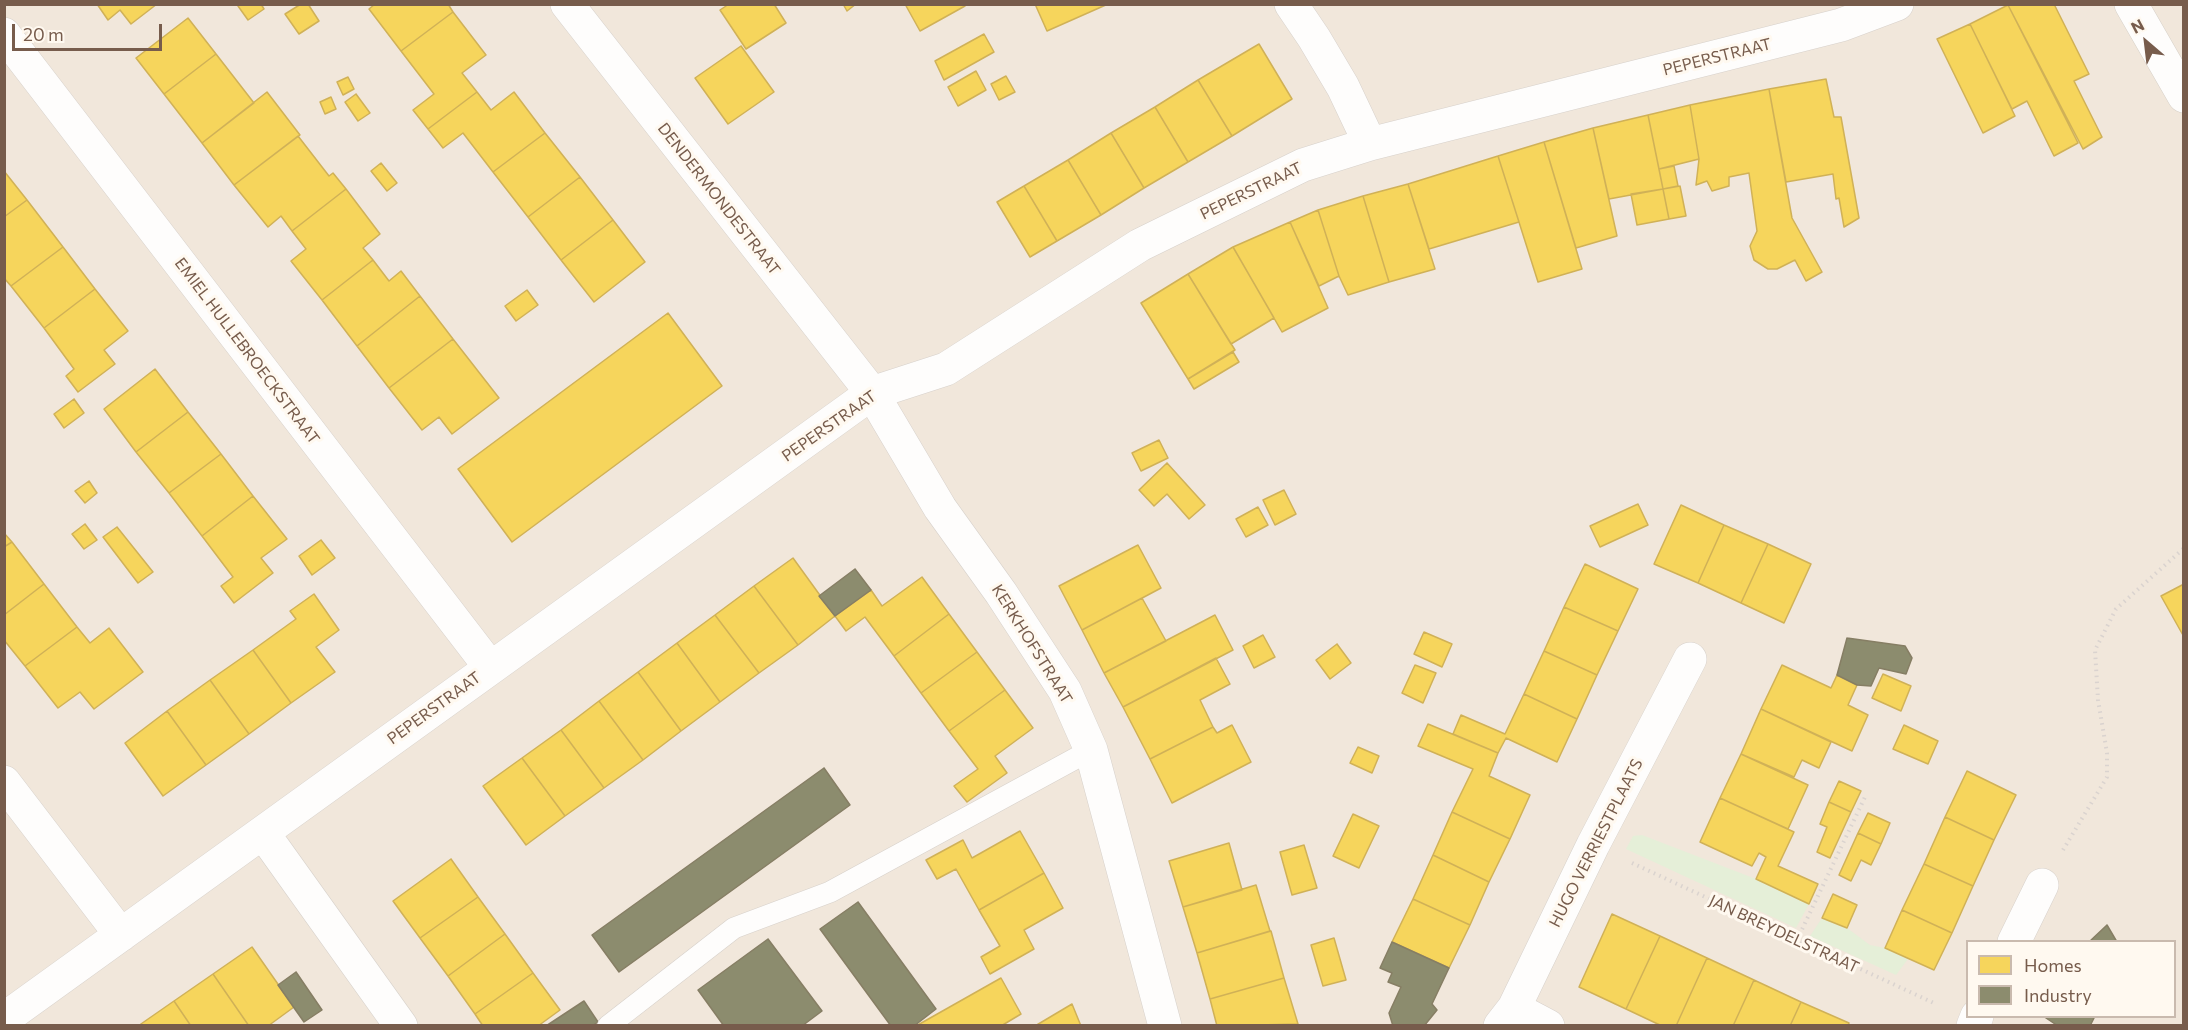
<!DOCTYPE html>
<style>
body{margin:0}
#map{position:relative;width:2188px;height:1030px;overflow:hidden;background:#f8f4ed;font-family:Commissioner,sans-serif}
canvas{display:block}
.frame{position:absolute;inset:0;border:6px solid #775c4c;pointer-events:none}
.legend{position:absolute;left:1966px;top:940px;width:210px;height:78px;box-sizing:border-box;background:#fff9f0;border:2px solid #c9baae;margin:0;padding:8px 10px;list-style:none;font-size:18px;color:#775c4c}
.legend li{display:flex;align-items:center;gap:12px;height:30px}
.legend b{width:30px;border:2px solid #c9baae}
.north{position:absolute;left:2116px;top:12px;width:60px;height:60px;-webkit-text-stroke:4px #fff9f0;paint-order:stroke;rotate:332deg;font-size:16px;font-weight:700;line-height:24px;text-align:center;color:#775c4c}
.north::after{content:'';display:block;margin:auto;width:21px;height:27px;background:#775c4c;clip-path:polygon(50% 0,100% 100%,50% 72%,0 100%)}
.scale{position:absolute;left:12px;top:24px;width:150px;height:27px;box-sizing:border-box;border:3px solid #775c4c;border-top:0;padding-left:8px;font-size:18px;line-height:21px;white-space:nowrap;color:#775c4c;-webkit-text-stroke:4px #fff9f0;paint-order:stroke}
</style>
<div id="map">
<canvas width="2188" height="1030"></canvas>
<div class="frame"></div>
<ul class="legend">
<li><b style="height:16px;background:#f6d55c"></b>Homes</li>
<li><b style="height:16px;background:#8c8c6e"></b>Industry</li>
</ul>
<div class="north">N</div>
<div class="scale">20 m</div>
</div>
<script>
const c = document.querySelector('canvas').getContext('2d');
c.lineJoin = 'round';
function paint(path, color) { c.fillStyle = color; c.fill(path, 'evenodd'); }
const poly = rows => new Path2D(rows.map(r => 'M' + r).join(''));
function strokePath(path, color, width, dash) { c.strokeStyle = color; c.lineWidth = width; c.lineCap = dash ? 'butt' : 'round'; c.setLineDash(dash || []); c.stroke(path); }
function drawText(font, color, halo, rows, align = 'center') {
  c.font = font + ' Commissioner,sans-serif'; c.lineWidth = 6; c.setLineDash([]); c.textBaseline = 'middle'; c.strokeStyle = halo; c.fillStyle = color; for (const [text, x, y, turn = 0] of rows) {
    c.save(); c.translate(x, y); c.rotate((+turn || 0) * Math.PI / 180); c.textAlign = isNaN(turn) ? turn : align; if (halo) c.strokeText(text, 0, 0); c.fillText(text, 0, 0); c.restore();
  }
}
const residential = poly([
 [5,5,2183,5,2183,1025,5,1026],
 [1968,942,2174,942,2174,1016,1968,1016]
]);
const green = poly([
 [1642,835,1756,879,1809,904,1796,928,1626,849,1633,836],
 [1822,918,1847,928,1870,945,1885,948,1908,959,1896,975,1810,936]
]);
const homes = poly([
 [97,4,157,4,131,24,120,10,108,20,97,4],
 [241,4,261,4,264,9,248,20,238,6,241,4],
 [301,4,308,4,319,21,299,34,285,14,301,4],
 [375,4,448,4,453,12,401,51,369,9,375,4],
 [729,4,774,4,786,23,746,49,720,10,729,4],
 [843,4,856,4,847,11,843,4],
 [905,4,964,4,965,6,920,31,905,4],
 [1035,4,1108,4,1047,31,1035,4],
 [2054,4,2089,74,2074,81,2102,137,2083,149,2008,5,2054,4],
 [2008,5,2078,143,2054,156,2027,101,2012,109,1970,24,2008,5],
 [453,12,486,55,462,73,477,92,428,129,413,110,434,94,401,51,453,12],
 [188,18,216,54,164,94,136,58,188,18],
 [1970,24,2015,116,1983,133,1937,39,1970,24],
 [984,34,994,52,944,80,935,61,984,34],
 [1259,44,1292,99,1232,136,1198,80,1259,44],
 [741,46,774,92,728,124,695,78,741,46],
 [216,54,254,103,202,143,164,94,216,54],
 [976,71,986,90,958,106,948,87,976,71],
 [1006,76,1015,92,999,100,991,84,1006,76],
 [348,77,354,89,343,95,337,82,348,77],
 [1826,79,1834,117,1841,117,1859,218,1844,227,1839,198,1836,199,1833,174,1786,182,1769,89,1826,79],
 [1198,80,1232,136,1188,162,1155,107,1198,80],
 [1769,89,1792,218,1822,272,1806,281,1795,260,1777,269,1768,269,1754,260,1750,246,1757,231,1749,173,1729,177,1729,186,1712,191,1707,181,1696,185,1699,159,1690,105,1769,89],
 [267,92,300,135,234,185,202,143,267,92],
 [477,92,491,110,514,92,545,133,493,172,463,133,443,148,428,129,477,92],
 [356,94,370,113,358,121,345,102,356,94],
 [331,97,336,109,325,114,320,102,331,97],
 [1690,105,1699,159,1659,169,1648,115,1690,105],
 [1155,107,1188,162,1144,188,1111,133,1155,107],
 [1648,115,1663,189,1609,199,1593,128,1648,115],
 [1593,128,1617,236,1576,248,1544,142,1593,128],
 [545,133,580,177,528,217,493,172,545,133],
 [1111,133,1144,188,1101,215,1068,160,1111,133],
 [298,136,329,176,333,173,346,189,292,231,281,216,268,227,234,185,298,136],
 [1544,142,1582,269,1538,282,1498,156,1544,142],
 [1498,156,1519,222,1429,249,1408,184,1498,156],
 [1068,160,1101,215,1057,241,1024,186,1068,160],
 [381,163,397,183,387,191,371,171,381,163],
 [1674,166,1678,186,1663,189,1659,169,1674,166],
 [4,171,27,200,4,217,4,171],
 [580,177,613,220,561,260,528,217,580,177],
 [1408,184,1435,269,1389,282,1363,196,1408,184],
 [1024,186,1057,241,1030,257,997,202,1024,186],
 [1680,186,1686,216,1669,219,1663,189,1680,186],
 [346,189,380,234,363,248,373,260,322,300,291,261,306,249,292,231,346,189],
 [1663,189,1669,219,1637,225,1631,194,1663,189],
 [1363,196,1389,282,1348,295,1339,276,1318,210,1363,196],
 [27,200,63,247,11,286,4,278,4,217,27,200],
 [1318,210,1339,276,1319,286,1290,222,1318,210],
 [613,220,645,262,594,302,561,260,613,220],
 [1290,222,1328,308,1282,332,1233,247,1290,222],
 [63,247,95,289,44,328,11,286,63,247],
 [1233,247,1274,318,1231,344,1188,274,1233,247],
 [373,260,389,281,401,271,420,296,357,346,322,300,373,260],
 [1188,274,1235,350,1188,379,1141,303,1188,274],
 [95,289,128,331,104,350,115,364,78,392,66,376,74,369,44,328,95,289],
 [527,290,538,305,516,321,505,306,527,290],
 [420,296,453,339,389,388,357,346,420,296],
 [668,313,722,386,512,542,458,469,668,313],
 [453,339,499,398,452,434,439,417,422,430,389,388,453,339],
 [1233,352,1239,362,1194,389,1188,379,1233,352],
 [155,369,188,412,136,452,104,409,155,369],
 [74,399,84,413,64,428,54,414,74,399],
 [188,412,221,454,169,493,136,452,188,412],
 [1159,440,1168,458,1141,471,1132,453,1159,440],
 [221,454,253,496,202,536,169,493,221,454],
 [1167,463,1205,505,1189,519,1167,494,1154,506,1139,490,1167,463],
 [89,481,97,493,85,503,75,491,89,481],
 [1284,490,1296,514,1275,525,1263,500,1284,490],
 [253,496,287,539,261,558,273,573,234,603,221,586,233,577,202,536,253,496],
 [1638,504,1648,525,1600,547,1590,526,1638,504],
 [1681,505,1724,525,1698,583,1654,564,1681,505],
 [1258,507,1268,525,1246,537,1236,519,1258,507],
 [85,524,97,540,84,549,72,534,85,524],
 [1724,525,1768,544,1741,603,1698,583,1724,525],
 [117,527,153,572,138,583,103,537,117,527],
 [4,533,12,542,4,547,4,533],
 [321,540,335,558,312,575,299,556,321,540],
 [12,542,44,584,4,615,4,547,12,542],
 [1768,544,1811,564,1784,623,1741,603,1768,544],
 [1138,545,1161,588,1082,630,1059,586,1138,545],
 [793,558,835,616,798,645,754,586,793,558],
 [1585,564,1638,589,1618,631,1564,607,1585,564],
 [922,577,949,614,894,656,865,617,846,631,835,616,871,590,882,606,922,577],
 [44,584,77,627,25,666,4,640,4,615,44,584],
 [2184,584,2184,637,2161,596,2184,584],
 [754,586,798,645,759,673,715,615,754,586],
 [314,594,339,630,316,647,335,672,291,703,253,650,296,619,290,611,314,594],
 [1142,598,1166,641,1104,673,1082,630,1142,598],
 [1564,607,1618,631,1597,675,1544,651,1564,607],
 [949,614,977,652,921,693,894,656,949,614],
 [715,615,759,673,720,702,677,643,715,615],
 [1215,615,1233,650,1123,707,1104,673,1215,615],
 [77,627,90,643,109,628,143,672,94,709,80,692,58,708,25,666,77,627],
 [1424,632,1452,644,1442,667,1414,654,1424,632],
 [1263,635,1275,657,1254,668,1243,646,1263,635],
 [677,643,720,702,681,731,638,672,677,643],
 [1337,644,1351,663,1330,679,1316,660,1337,644],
 [253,650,291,703,249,734,210,680,253,650],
 [1544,651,1597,675,1577,719,1524,694,1544,651],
 [977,652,1005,690,949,731,921,693,977,652],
 [1216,658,1230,684,1200,700,1213,727,1150,759,1123,707,1216,658],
 [1415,665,1436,673,1423,703,1402,693,1415,665],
 [1782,665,1831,688,1837,675,1857,685,1848,705,1868,715,1852,751,1761,709,1782,665],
 [638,672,681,731,643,760,599,701,638,672],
 [1883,674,1911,686,1901,711,1872,698,1883,674],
 [210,680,249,734,206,765,167,711,210,680],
 [1005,690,1033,728,995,756,1007,773,967,802,954,786,978,769,949,731,1005,690],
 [1524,694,1577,719,1557,762,1506,738,1498,753,1453,734,1461,715,1505,734,1524,694],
 [599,701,643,760,604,788,561,730,599,701],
 [1761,709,1831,742,1819,768,1802,760,1794,777,1741,754,1761,709],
 [167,711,206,765,163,796,125,743,167,711],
 [1428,724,1498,753,1489,776,1530,795,1510,839,1452,812,1473,769,1418,746,1428,724],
 [1232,725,1251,762,1172,803,1150,759,1213,727,1217,733,1232,725],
 [1904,725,1938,741,1928,764,1893,749,1904,725],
 [561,730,604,788,565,816,522,758,561,730],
 [1358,747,1379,756,1372,773,1350,763,1358,747],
 [1741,754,1808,785,1788,829,1720,798,1741,754],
 [522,758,565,816,526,845,483,786,522,758],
 [1967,771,2016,795,1994,840,1945,817,1967,771],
 [1839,781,1861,791,1851,812,1829,802,1839,781],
 [1720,798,1794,832,1778,866,1818,884,1809,904,1756,879,1766,857,1759,853,1752,866,1700,842,1720,798],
 [1829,802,1851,812,1830,858,1817,852,1827,827,1820,824,1829,802],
 [1452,812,1510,839,1489,882,1433,855,1452,812],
 [1868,813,1890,823,1881,844,1858,833,1868,813],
 [1353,814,1379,826,1359,868,1333,856,1353,814],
 [1945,817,1994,840,1973,886,1924,864,1945,817],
 [1020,831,1044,873,979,910,956,869,937,879,926,860,963,840,972,858,1020,831],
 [1858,833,1881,844,1871,865,1861,860,1851,881,1839,875,1858,833],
 [1229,843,1242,890,1183,907,1169,861,1229,843],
 [1304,845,1317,888,1292,895,1280,852,1304,845],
 [1433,855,1489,882,1470,925,1413,899,1433,855],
 [451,859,478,897,420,938,393,901,451,859],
 [1924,864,1973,886,1952,933,1902,910,1924,864],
 [1044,873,1063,908,1024,930,1034,949,990,974,981,957,1000,946,979,910,1044,873],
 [1256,885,1270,931,1197,953,1183,907,1256,885],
 [1833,894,1857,905,1847,928,1822,918,1833,894],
 [478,897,505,934,448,976,420,938,478,897],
 [1413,899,1470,925,1449,968,1392,942,1413,899],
 [1902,910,1952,933,1934,970,1885,948,1902,910],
 [1612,914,1660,936,1626,1009,1579,987,1612,914],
 [1271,931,1284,978,1210,999,1197,953,1271,931],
 [505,934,533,973,475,1014,448,976,505,934],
 [1660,936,1707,958,1676,1026,1662,1026,1626,1009,1660,936],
 [1334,938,1346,980,1323,986,1311,945,1334,938],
 [252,947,294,1007,268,1026,249,1026,213,974,252,947],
 [1707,958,1754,980,1733,1026,1676,1026,1707,958],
 [533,973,560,1010,538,1026,483,1026,475,1014,533,973],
 [213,974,249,1026,191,1026,174,1001,213,974],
 [1001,978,1021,1014,1001,1026,916,1026,1001,978],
 [1284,978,1298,1024,1217,1026,1210,999,1284,978],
 [1754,980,1801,1002,1790,1026,1733,1026,1754,980],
 [174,1001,191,1026,138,1026,174,1001],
 [1801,1002,1849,1023,1848,1026,1790,1026,1801,1002],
 [1072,1004,1081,1026,1035,1026,1072,1004]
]);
const industry = poly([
 [855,569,871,590,835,616,819,596,855,569],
 [1847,638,1905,646,1912,658,1906,674,1879,668,1871,686,1857,685,1837,675,1847,638],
 [824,768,850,805,619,972,592,935,824,768],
 [858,902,936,1009,914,1026,891,1026,820,929,858,902],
 [2107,925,2117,942,2089,942,2107,925],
 [768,939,822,1011,802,1026,724,1026,698,990,768,939],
 [1392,942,1449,968,1432,1004,1437,1010,1424,1026,1393,1026,1389,1013,1401,987,1388,982,1392,973,1380,968,1392,942],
 [296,972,322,1010,304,1022,278,985,296,972],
 [584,1001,598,1022,592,1026,546,1026,584,1001],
 [2043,1016,2095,1016,2090,1026,2058,1026,2043,1016]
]);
const path = poly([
 [2063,850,2107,777,2107,753,2098,700,2095,650,2116,609,2184,548],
 [1632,863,1936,1004],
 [1797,940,1865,797]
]);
const lane = poly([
 [608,1026,734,928,830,892,1091,750]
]);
const street = poly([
 [567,4,872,393,940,508,1001,593,1065,691,1091,750,1165,1026],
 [1291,4,1314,38,1343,87,1370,144],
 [4,34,490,667],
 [4,782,121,935],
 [263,833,401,1026],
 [2014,942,2042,885],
 [1514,1008,1548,1026],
 [4,1019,872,393,946,369,1140,245,1303,165,1370,144,1841,25,1897,4],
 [1500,1026,1514,1008,1593,845,1690,659],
 [1973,1026,1977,1016]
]);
const secondary = poly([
 [2131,4,2184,96]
]);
const streetNames = [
 ["PEPERSTRAAT",1717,57,-14],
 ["PEPERSTRAAT",1251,191,-26],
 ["DENDERMONDESTRAAT",719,199,52],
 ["EMIEL HULLEBROECKSTRAAT",247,351,53],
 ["PEPERSTRAAT",829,426,-35],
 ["KERKHOFSTRAAT",1032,644,58],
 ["PEPERSTRAAT",434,708,-36],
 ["HUGO VERRIESTPLAATS",1596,843,-63],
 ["JAN BREYDELSTRAAT",1784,934,25]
];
paint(residential, '#f1e7db');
paint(green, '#e5efd8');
paint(homes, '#f6d55c');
strokePath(homes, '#d0b157', 1.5);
paint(industry, '#8c8c6e');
strokePath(industry, '#867e64', 1.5);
strokePath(lane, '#d7d1cb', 22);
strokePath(street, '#d7d1cb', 34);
strokePath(secondary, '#d6d0c8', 34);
strokePath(path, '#dad3cf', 4, [1.5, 4.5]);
strokePath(lane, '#fefdfc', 21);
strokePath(street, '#fefdfc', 33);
strokePath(secondary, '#fefdfc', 33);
drawText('16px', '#775c4c', '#fff9f0', streetNames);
</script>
